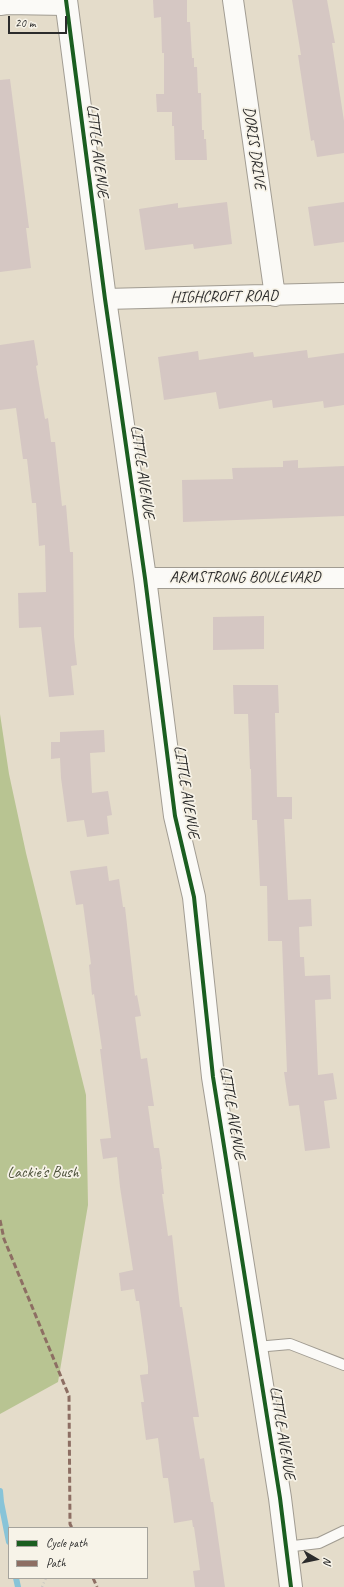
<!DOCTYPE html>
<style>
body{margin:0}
#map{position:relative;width:344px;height:1587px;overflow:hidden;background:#e4dcca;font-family:Caveat,sans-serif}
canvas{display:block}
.legend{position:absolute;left:8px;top:1527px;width:140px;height:52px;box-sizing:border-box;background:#f7f3e8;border:1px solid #a5a39c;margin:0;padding:5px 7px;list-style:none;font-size:12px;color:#2b2b2b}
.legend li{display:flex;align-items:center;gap:8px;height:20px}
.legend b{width:20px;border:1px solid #a5a39c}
.north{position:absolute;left:296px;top:1539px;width:40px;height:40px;-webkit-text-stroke:3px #f7f3e8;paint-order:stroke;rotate:99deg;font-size:11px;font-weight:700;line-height:16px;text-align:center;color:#2b2b2b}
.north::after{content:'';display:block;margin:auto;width:14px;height:18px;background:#2b2b2b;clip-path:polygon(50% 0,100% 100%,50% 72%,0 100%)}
.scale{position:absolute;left:8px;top:16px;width:59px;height:18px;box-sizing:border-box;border:2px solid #2b2b2b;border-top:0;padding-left:5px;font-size:12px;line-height:14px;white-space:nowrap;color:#2b2b2b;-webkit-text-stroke:3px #f7f3e8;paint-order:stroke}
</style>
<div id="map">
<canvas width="344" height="1587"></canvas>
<ul class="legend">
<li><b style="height:5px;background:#1b5e20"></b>Cycle path</li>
<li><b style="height:5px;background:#8d6e63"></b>Path</li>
</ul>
<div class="north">N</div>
<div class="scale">20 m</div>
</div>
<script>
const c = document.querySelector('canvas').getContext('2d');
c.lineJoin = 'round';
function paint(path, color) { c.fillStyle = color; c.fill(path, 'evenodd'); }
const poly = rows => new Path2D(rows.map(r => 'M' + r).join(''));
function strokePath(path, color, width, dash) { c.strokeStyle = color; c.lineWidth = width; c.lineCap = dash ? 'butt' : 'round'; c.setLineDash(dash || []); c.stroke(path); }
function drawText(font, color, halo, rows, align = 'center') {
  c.font = font + ' Caveat,sans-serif'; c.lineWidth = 3.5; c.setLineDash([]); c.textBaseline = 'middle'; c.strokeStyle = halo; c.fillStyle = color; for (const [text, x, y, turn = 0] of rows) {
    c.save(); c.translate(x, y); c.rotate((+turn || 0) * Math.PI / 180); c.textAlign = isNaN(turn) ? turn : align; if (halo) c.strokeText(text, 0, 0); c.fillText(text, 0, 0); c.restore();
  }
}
const forest = poly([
 [0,714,9,774,26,853,86,1095,88,1205,58,1382,0,1414]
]);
const stream = poly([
 [0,1491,1,1502,9,1542],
 [16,1578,18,1587]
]);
const building = poly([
 [153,0,187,0,187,22,190,22,192,58,194,58,194,67,197,67,198,93,201,93,202,130,204,130,204,139,206,139,207,160,175,160,174,126,172,126,172,112,157,112,156,94,164,94,164,53,162,53,161,17,154,18],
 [292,0,327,0,335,43,332,43,344,121,344,153,317,157,314,140,311,141,298,55,301,55],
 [10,79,29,228,26,228,31,268,0,272,0,80],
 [227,202,232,244,194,249,193,244,145,250,139,209,178,203,178,208],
 [344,202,344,242,314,246,308,207],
 [34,340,38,365,36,366,45,419,48,418,51,442,55,442,62,506,66,505,70,552,73,552,74,637,77,665,71,666,74,695,49,697,41,627,19,628,18,593,46,592,45,545,39,546,36,503,32,503,27,459,23,459,16,408,0,410,0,345],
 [307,350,308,358,344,353,344,405,324,408,323,401,273,408,272,400,219,409,216,392,164,400,158,357,198,351,199,360,253,352,254,357],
 [298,460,298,468,344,466,344,516,183,522,182,480,233,479,232,468,283,467,283,461],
 [264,616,264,649,213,650,213,617],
 [233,685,278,685,279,713,275,713,277,797,292,797,292,819,284,819,288,900,311,899,312,926,299,927,300,957,304,957,305,976,330,975,331,999,315,1000,318,1075,333,1073,337,1099,324,1101,330,1148,305,1151,299,1105,289,1106,284,1072,287,1072,282,941,268,941,267,886,260,886,257,820,252,820,251,769,250,769,248,714,234,714],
 [104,730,105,752,90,753,92,793,108,791,112,815,107,816,109,834,87,837,84,820,67,822,61,778,60,758,51,759,51,742,60,742,60,732],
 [107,866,109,881,119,879,123,907,125,907,135,996,137,995,141,1016,135,1017,141,1059,147,1058,154,1106,148,1106,154,1148,159,1148,162,1169,161,1169,164,1194,162,1194,168,1236,172,1235,180,1307,182,1307,199,1417,193,1417,200,1459,204,1458,211,1502,213,1502,225,1587,195,1587,193,1571,200,1570,194,1527,193,1527,192,1520,174,1523,168,1478,163,1478,158,1438,146,1440,141,1402,144,1402,140,1375,148,1374,148,1366,139,1301,136,1301,134,1289,121,1291,119,1273,133,1270,120,1187,117,1157,103,1159,100,1139,111,1138,100,1049,102,1049,94,994,92,995,89,965,91,964,83,904,76,905,70,871]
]);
const path = poly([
 [68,1528,70,1524],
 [42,1587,46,1578]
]);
const service = poly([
 [256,1347,290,1344,344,1365],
 [285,1547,319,1543,344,1531]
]);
const minor = poly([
 [233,0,275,296],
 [0,5,7,4,66,5],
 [105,299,344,293],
 [145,578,344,578]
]);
const tertiary = poly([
 [66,0,105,299,145,578,175,816,194,897,213,1077,280,1498,291,1587]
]);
const quiet = poly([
 [0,1220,4,1239,69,1396,70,1524,72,1528],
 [93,1578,97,1587]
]);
const cycleway = poly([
 [66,0,105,299,145,578,175,816,194,897,213,1077,280,1498,291,1587]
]);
const streetNames = [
 ["DORIS DRIVE",254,148,82],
 ["LITTLE AVENUE",97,151,83],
 ["HIGHCROFT ROAD",224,297,-1],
 ["LITTLE AVENUE",142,472,82],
 ["ARMSTRONG BOULEVARD",245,578],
 ["LITTLE AVENUE",186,792,81],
 ["LITTLE AVENUE",232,1113,81],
 ["LITTLE AVENUE",282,1433,81]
];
const parkNames = [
 ["Lackie's Bush",43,1173]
];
paint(forest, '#b8c492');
strokePath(stream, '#88c4d8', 6);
paint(building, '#d5c7c3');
strokePath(service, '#a19c92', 12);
strokePath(minor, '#a19c92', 22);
strokePath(tertiary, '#a19c92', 24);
strokePath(path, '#c9c7c2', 2.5, [1, 3]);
strokePath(service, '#fbfaf7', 10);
strokePath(minor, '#fbfaf7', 20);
strokePath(tertiary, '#fbfaf7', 22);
strokePath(quiet, '#8d6e63', 3, [6, 3]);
strokePath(cycleway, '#1b5e20', 4);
drawText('16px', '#2b2b2b', '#f7f3e8', streetNames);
drawText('16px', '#4f543d', '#f7f3e8', parkNames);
</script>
